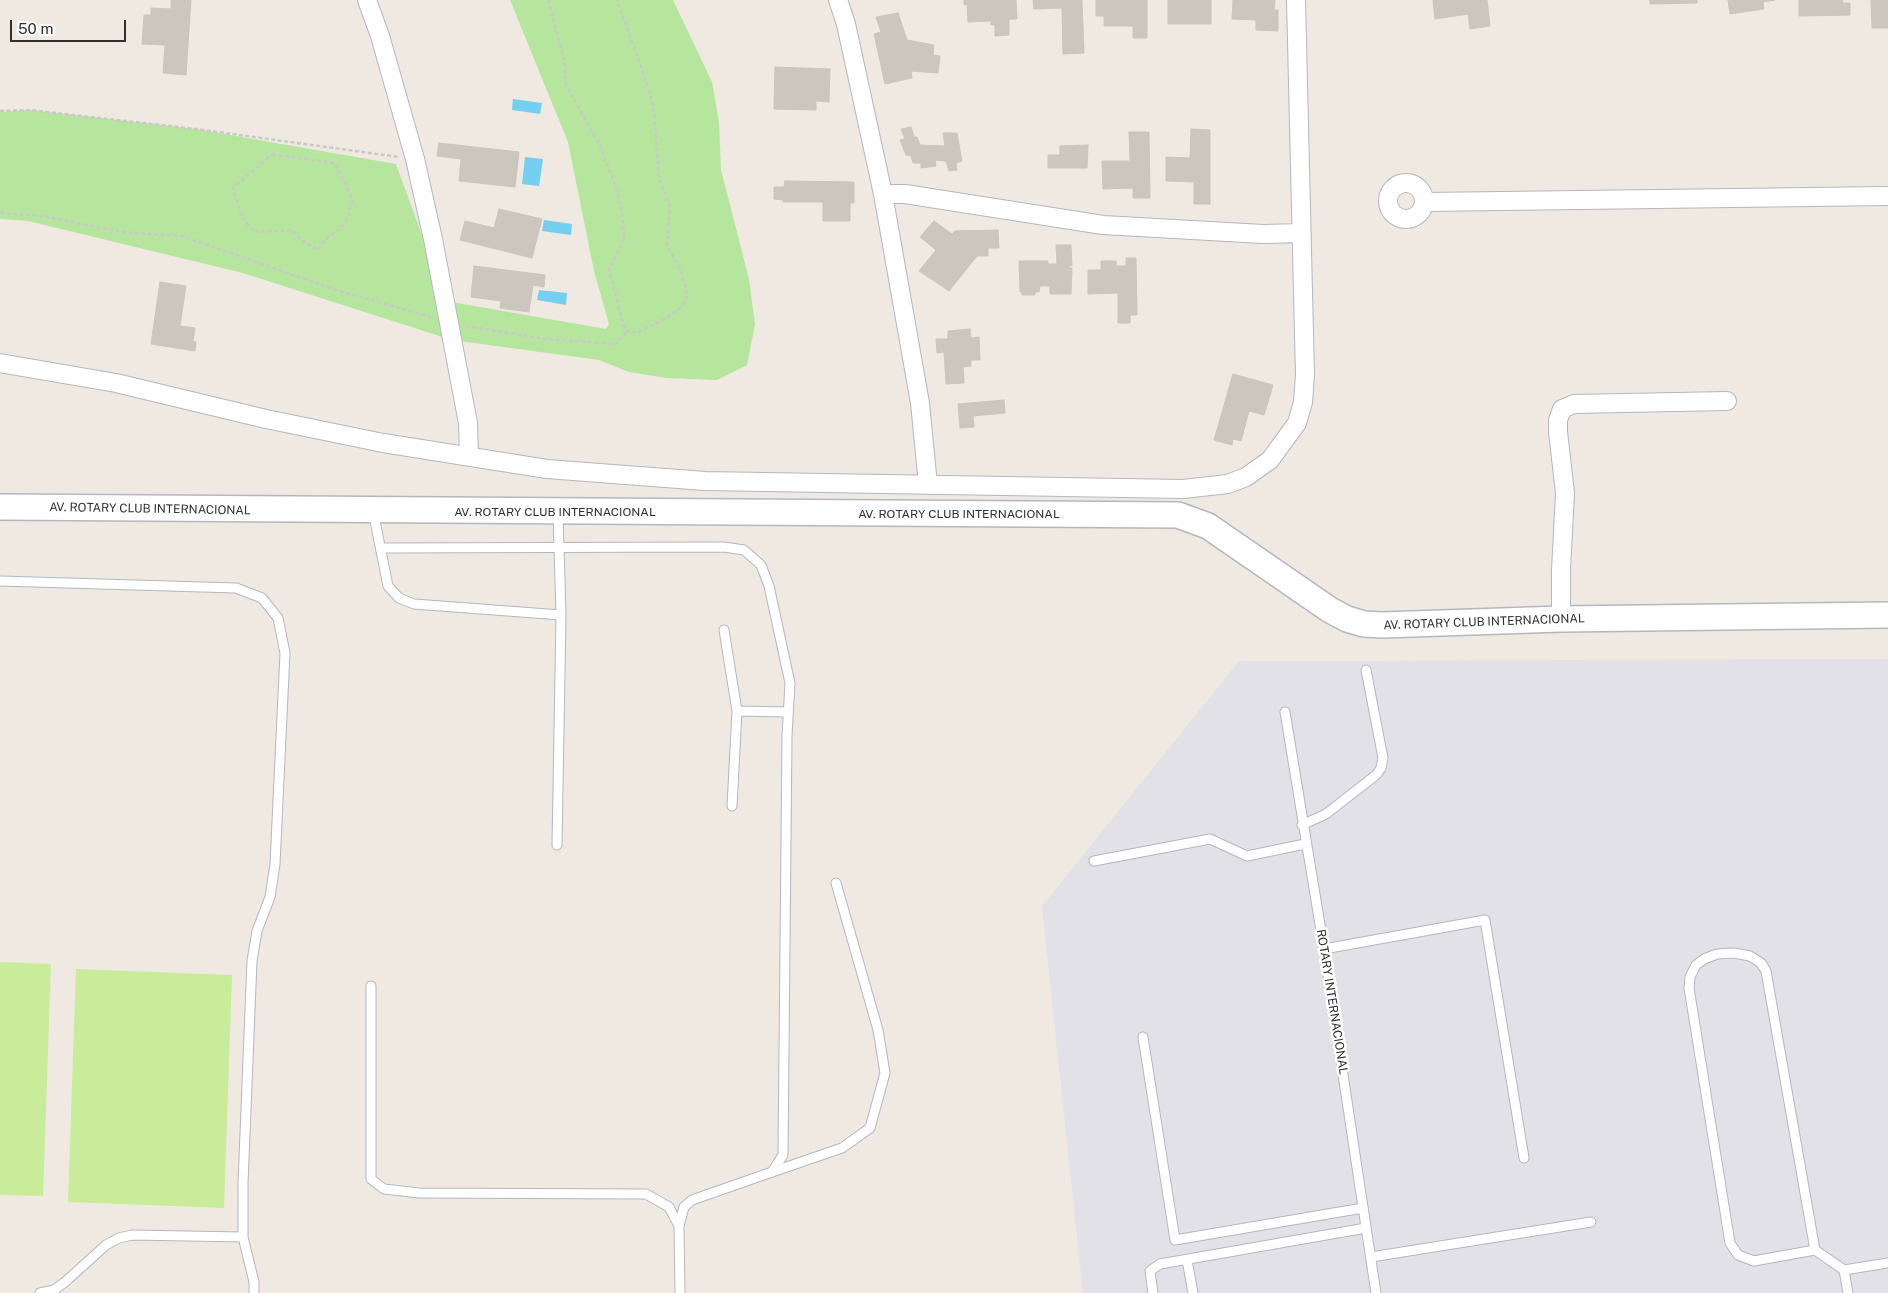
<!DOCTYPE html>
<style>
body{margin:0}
#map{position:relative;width:1888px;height:1293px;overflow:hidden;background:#efe9e1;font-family:"Public Sans",sans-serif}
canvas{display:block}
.scale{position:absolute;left:10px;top:20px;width:116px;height:22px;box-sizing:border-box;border:2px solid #2e2e2e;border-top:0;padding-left:6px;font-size:15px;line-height:18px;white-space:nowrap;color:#2e2e2e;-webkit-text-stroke:4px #fff;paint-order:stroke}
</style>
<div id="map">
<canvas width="1888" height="1293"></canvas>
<div class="scale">50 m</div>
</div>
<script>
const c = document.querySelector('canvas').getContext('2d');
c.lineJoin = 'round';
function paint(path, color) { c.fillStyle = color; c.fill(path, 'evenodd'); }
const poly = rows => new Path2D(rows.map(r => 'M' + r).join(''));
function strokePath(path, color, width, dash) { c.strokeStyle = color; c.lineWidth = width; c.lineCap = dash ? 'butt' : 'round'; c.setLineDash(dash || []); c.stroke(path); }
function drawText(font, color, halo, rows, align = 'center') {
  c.font = font + ' "Public Sans",sans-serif'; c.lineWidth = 5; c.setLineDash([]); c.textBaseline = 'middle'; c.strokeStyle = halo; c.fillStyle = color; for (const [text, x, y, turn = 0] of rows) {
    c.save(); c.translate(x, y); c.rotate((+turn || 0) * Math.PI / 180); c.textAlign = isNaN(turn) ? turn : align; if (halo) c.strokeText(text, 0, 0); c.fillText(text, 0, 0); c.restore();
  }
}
const industrial = poly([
 [1888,659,1888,1293,1083,1293,1042,906,1239,661]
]);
const green = poly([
 [510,0,673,0,712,82,719,122,721,170,749,279,755,324,747,365,717,380,667,378,629,372,599,360,452,340,243,273,28,221,0,219,0,112,30,110,196,129,396,164,446,301,606,329,609,324,594,271,568,142]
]);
const pitch = poly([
 [0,962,51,964,43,1196,0,1195],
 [76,969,232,975,224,1208,68,1202]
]);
const water = poly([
 [513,99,542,103,540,114,512,110],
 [525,157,543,159,539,186,522,184],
 [544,220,572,224,571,235,542,231],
 [539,290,567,293,566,305,537,300]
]);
const building = poly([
 [171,0,191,0,186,75,163,73,165,45,142,44,144,15,151,15,151,8,171,9,171,0],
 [964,0,1016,0,1017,19,1009,19,1009,35,995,36,995,25,991,25,991,21,968,22,967,4,964,5,964,0],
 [1033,0,1082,0,1084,53,1063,54,1062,8,1034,9,1033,0],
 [1096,0,1147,0,1147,38,1133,38,1133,26,1104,26,1104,16,1096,16,1096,0],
 [1168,0,1211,0,1211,24,1168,24,1168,0],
 [1233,0,1275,0,1274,10,1278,10,1278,31,1256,30,1256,20,1232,19,1233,0],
 [1433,0,1487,0,1490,26,1470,29,1468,14,1435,19,1433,0],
 [1650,0,1697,0,1697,3,1650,4,1650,0],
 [1728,0,1775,0,1763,2,1764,9,1730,14,1728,0],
 [1799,0,1842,0,1843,3,1850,3,1850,15,1799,16,1799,0],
 [1871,0,1888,0,1888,28,1872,28,1871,0],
 [898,13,907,40,934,45,933,55,940,56,938,73,911,71,912,78,885,84,874,34,881,32,876,17,898,13],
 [775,67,830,69,829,102,816,101,816,110,774,109,775,67],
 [911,127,914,137,917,137,920,145,945,146,943,133,957,133,962,161,956,163,957,170,949,171,946,161,935,160,936,166,921,168,921,163,913,163,911,156,906,155,900,140,905,139,901,129,911,127],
 [1191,129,1210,130,1210,204,1194,204,1194,182,1166,181,1166,157,1190,158,1191,129],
 [1129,132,1149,132,1150,198,1133,198,1133,188,1103,189,1102,161,1130,161,1129,132],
 [439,143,519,152,515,187,459,181,461,159,437,156,439,143],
 [1088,145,1087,168,1048,168,1048,155,1060,155,1060,146,1088,145],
 [785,181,854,182,854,203,850,203,850,221,823,221,823,202,783,202,783,200,774,199,774,187,784,187,785,181],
 [499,209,542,219,532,258,460,240,465,221,494,228,499,209],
 [934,221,952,234,955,231,998,230,999,248,988,248,988,256,977,256,949,291,919,271,936,250,920,237,934,221],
 [1056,245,1071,245,1072,266,1069,265,1069,268,1072,268,1071,294,1050,294,1050,286,1040,286,1039,292,1035,292,1035,295,1022,295,1022,292,1020,292,1019,261,1048,261,1048,264,1057,264,1056,245],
 [1126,258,1136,258,1137,315,1130,315,1130,323,1118,323,1118,293,1088,294,1088,270,1101,270,1101,261,1116,261,1116,266,1126,266,1126,258],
 [474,266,545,275,544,287,533,285,529,312,500,308,501,301,471,297,474,266],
 [160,282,186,286,180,326,195,328,193,341,196,342,195,351,151,344,160,282],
 [970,329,971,338,979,337,980,360,971,360,971,366,963,367,964,383,946,384,944,352,937,353,936,339,948,339,948,331,970,329],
 [1233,374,1273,385,1264,415,1249,411,1241,441,1233,439,1232,445,1214,440,1233,374],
 [1004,400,1005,413,973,416,974,427,960,428,958,404,1004,400]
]);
const path = poly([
 [548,0,564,60,566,85,600,146,617,190,623,221,624,240,609,270,624,327,627,331,637,333,667,318,681,307,688,294,681,271,667,245,670,205,659,179,654,111,647,84,617,0],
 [0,111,30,110,196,129,399,157],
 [272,154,334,163,345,182,353,202,345,224,324,241,318,250,301,240,292,230,254,232,242,217,233,188,272,154],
 [0,213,43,216,121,232,182,236,339,291,431,317],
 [466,326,546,339,616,344,627,331]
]);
const lane = poly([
 [373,511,388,586,399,598,414,604,561,615],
 [381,548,724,547,744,550,761,565,769,586,790,683,787,736,783,1155,772,1172,692,1200,684,1207,679,1226],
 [0,581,236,588,262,598,278,618,285,653,275,864,270,897,257,931,252,961,243,1183,243,1237,254,1282,254,1293],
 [724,630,737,711,732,806],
 [737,711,788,712],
 [1285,712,1324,949,1376,1293],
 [1302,825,1326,814,1376,775,1381,768,1383,758,1366,670],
 [557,845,561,615,558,513],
 [1094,861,1210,839,1247,856,1305,844],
 [1324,949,1485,920,1524,1158],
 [371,986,371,1179,384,1189,419,1193,646,1194,669,1207,679,1226,680,1293],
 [1143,1037,1175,1240,1363,1208],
 [772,1172,842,1148,870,1128,885,1073,878,1030,836,883],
 [1815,1250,1754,1261,1738,1255,1730,1243,1689,988,1690,977,1696,965,1704,959,1717,954,1734,953,1750,956,1761,963,1766,971,1815,1250,1844,1270],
 [1371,1257,1591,1222],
 [1187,1260,1193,1293],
 [40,1293,54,1290,65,1282,106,1245,119,1238,132,1235,243,1237],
 [1153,1293,1150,1271,1160,1264,1366,1228],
 [1848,1293,1844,1270,1888,1263]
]);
const street = poly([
 [367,0,380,36,415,159,433,239,468,423,469,457],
 [838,0,846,24,883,194,920,403,928,485],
 '1388 201a18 18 0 1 1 36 0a18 18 0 1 1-36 0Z',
 [883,194,905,194,1103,225,1263,234,1302,233],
 [1425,202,1888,196],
 [0,363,116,383,266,419,383,443,547,469,705,481,1183,489,1228,484,1246,477,1270,460,1297,423,1303,402,1305,375,1296,0],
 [1561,619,1561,570,1565,493,1558,432,1558,420,1562,409,1574,404,1727,401]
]);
const secondary = poly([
 [0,507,1178,515,1208,526,1330,610,1347,619,1364,624,1382,625,1561,619,1888,615]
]);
const streetNames = [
 ["AV. ROTARY CLUB INTERNACIONAL",150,509,1],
 ["AV. ROTARY CLUB INTERNACIONAL",555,512],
 ["AV. ROTARY CLUB INTERNACIONAL",959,514],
 ["AV. ROTARY CLUB INTERNACIONAL",1484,622,-2],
 ["ROTARY INTERNACIONAL",1332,1002,81]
];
paint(industrial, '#e3e1e8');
paint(green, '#b6e59e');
paint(pitch, '#c9ec9a');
paint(water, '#75cff0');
paint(building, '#cbc7bf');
strokePath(building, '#cbc5ba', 1);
strokePath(lane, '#b4b7c1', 11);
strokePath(street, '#b4b7c1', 20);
strokePath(secondary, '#b4b7c1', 28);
strokePath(path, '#c9c9c9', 2.5, [4, 2.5]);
strokePath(lane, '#fff', 9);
strokePath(street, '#fff', 18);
strokePath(secondary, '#fff', 25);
drawText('12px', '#2e2e2e', '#fff', streetNames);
</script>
